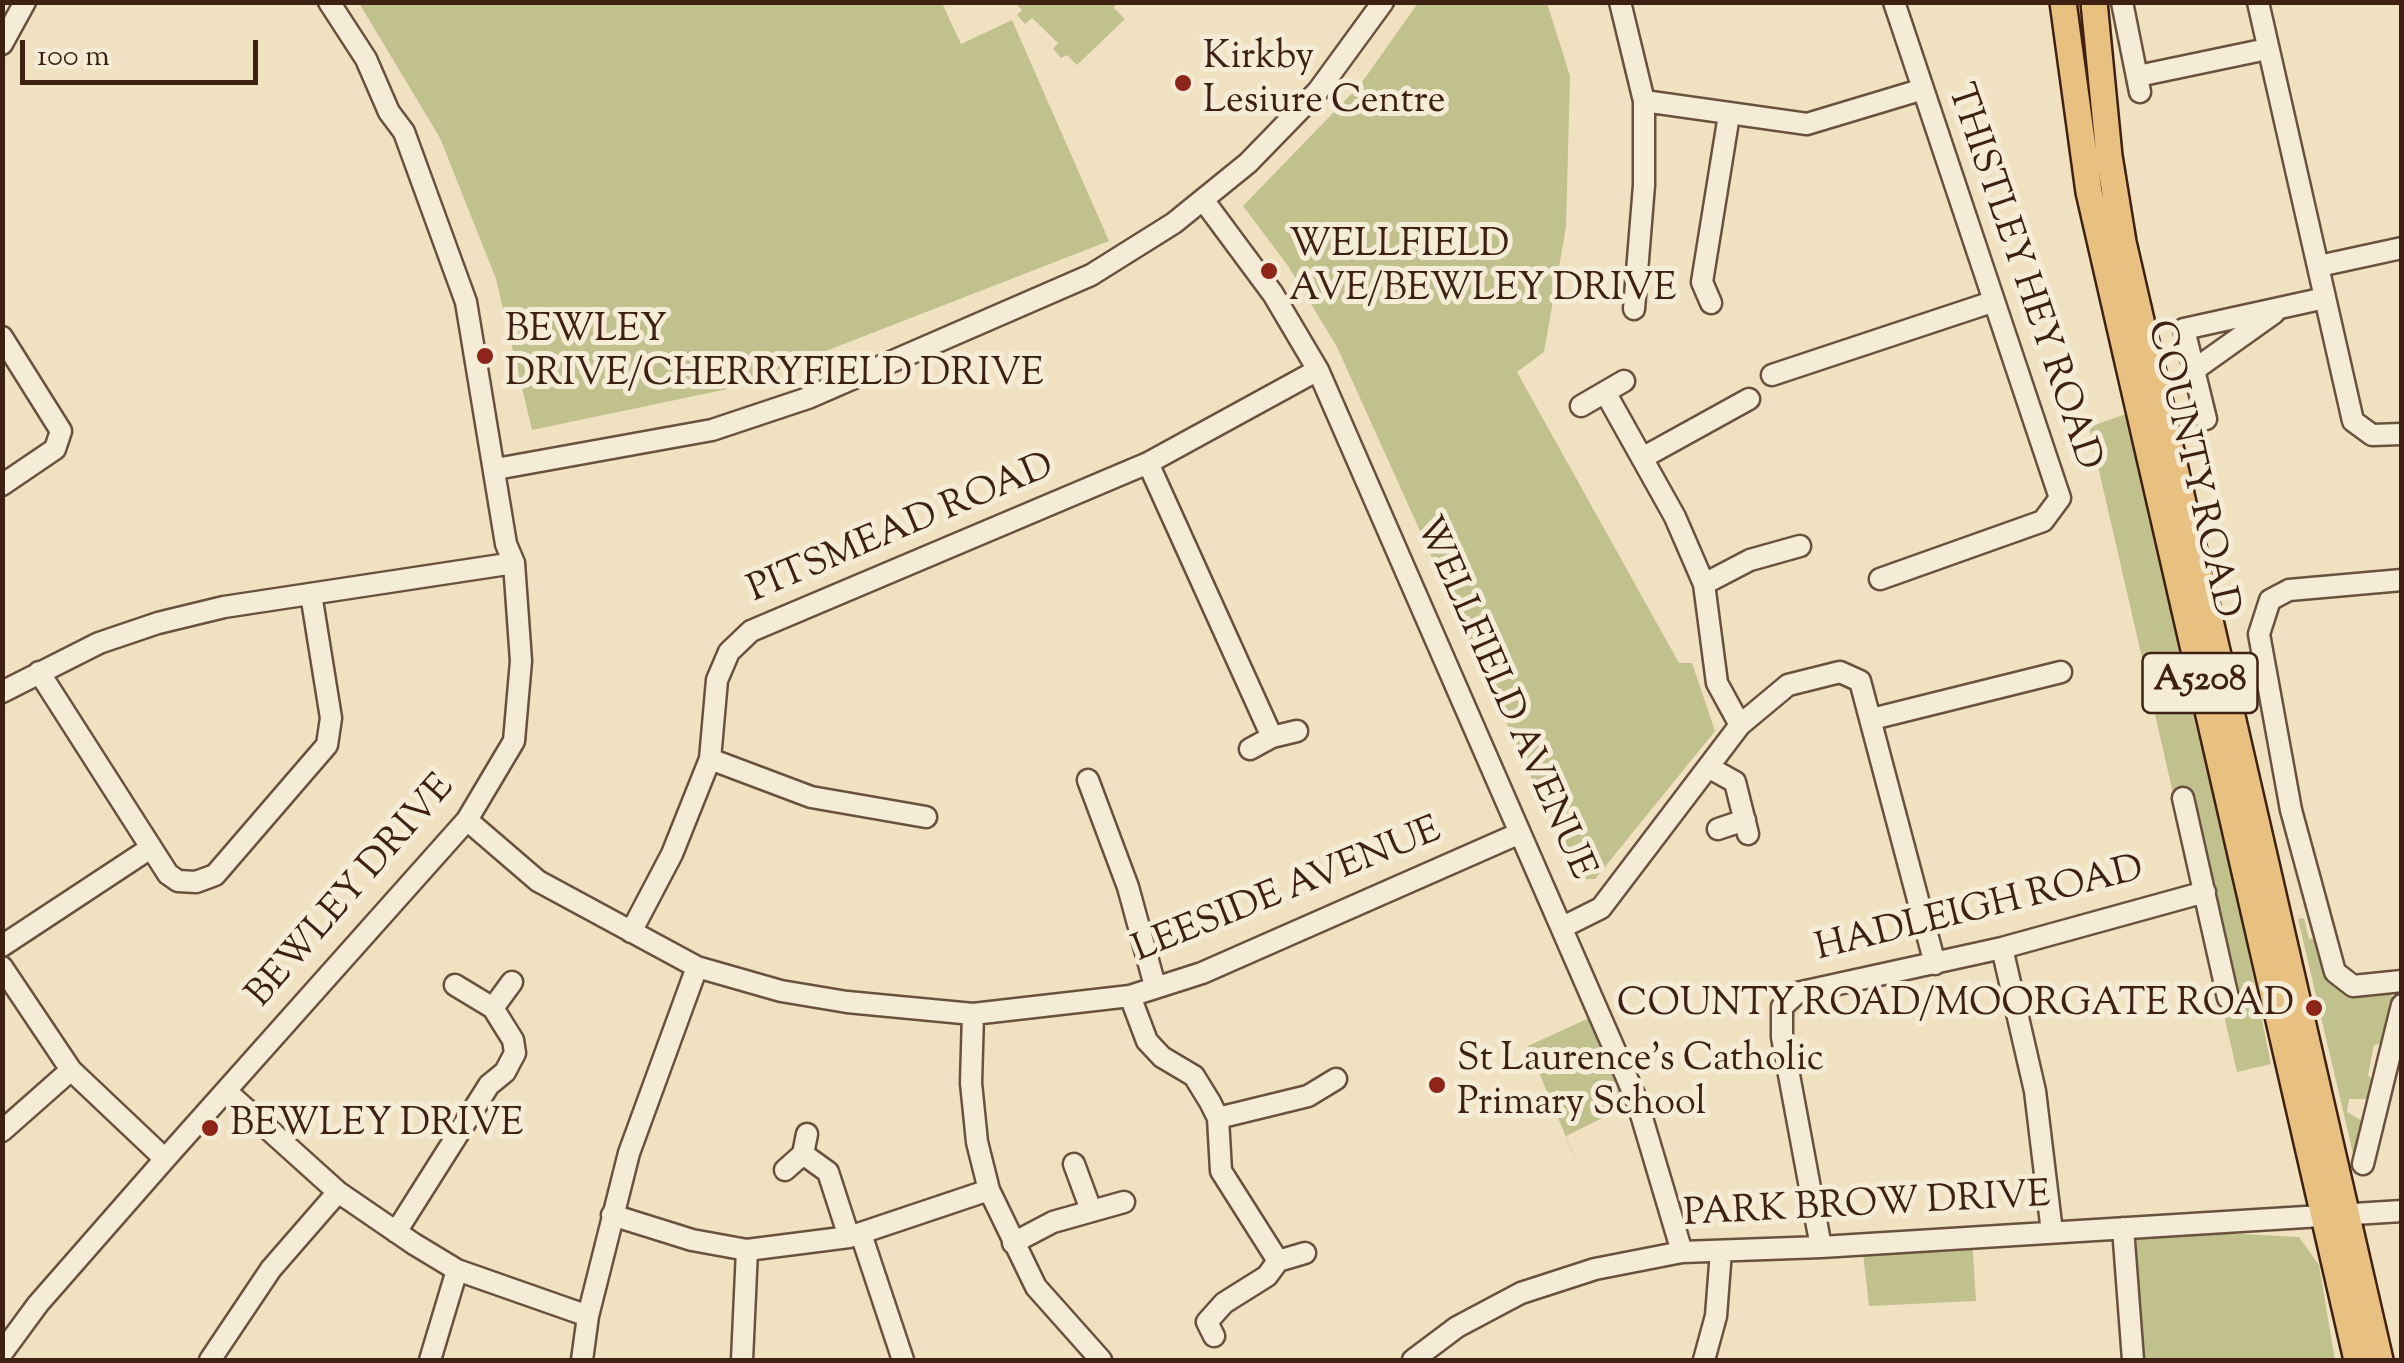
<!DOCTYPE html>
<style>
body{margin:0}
#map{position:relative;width:2404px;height:1363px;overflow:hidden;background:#f0e2c1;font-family:"Sorts Mill Goudy",serif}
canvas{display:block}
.frame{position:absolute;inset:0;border:5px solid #3e2113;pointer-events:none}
.scale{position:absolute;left:20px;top:40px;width:238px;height:45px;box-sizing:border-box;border:5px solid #3e2113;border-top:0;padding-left:12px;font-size:30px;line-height:35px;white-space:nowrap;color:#3e2113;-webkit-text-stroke:8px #f5ecd7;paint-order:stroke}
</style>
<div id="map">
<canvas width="2404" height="1363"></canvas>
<div class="frame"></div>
<div class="scale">100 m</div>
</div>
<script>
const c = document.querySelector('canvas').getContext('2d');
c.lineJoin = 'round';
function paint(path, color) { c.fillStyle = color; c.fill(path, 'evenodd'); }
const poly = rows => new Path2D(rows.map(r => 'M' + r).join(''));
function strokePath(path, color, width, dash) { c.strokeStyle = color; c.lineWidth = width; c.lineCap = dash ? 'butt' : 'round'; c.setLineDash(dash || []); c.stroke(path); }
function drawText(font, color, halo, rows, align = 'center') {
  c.font = font + ' "Sorts Mill Goudy",serif'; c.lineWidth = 10; c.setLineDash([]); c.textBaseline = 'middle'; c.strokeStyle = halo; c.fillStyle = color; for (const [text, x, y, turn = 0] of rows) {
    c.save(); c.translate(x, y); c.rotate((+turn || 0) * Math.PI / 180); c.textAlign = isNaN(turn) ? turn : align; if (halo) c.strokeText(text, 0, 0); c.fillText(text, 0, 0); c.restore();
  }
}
const green = poly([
 [359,3,942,3,961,44,1012,20,1109,241,728,389,532,430,496,279,440,138],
 [1015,3,1118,3,1113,7,1125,19,1077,65,1067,55,1061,58,1053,49,1058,43,1032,18,1025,24,1017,15,1022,10],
 [1418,3,1547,3,1570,76,1566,227,1544,352,1517,372,1679,663,1692,663,1715,731,1595,879,1577,879,1337,347,1288,266,1243,206,1360,85],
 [2137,410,2271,1064,2237,1072,2089,427],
 [2304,918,2309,939,2316,938,2330,976,2388,990,2397,1003,2385,1043,2374,1045,2368,1075,2374,1081,2370,1099,2349,1099,2347,1112,2364,1122,2356,1166,2298,919],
 [1600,1013,1637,1101,1566,1136,1583,1178,1528,1046],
 [2123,1228,2299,1237,2319,1265,2335,1360,2133,1360],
 [1972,1237,1976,1301,1869,1306,1862,1245]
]);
const minor = poly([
 [1620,2,1644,101,1644,185,1634,309],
 [2122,2,2140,92],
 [2258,2,2353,421,2372,435,2402,434],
 [2,44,25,2],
 [2138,76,2267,49],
 [1644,101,1807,124,1920,90],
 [1204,201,1273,294,1318,370,1637,1101,1682,1252],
 [2319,266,2402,248],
 [1711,303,1702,282,1729,115],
 [2,337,61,431,55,449,2,485],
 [2194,370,2274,313],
 [1772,375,1992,302],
 [1605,392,1675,517,1704,584,1717,683,1740,725],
 [1581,406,1624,381],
 [2206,419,2184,329,2325,298],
 [1644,457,1749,399],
 [1148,463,1272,737],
 [496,469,712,430,808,398,1091,275,1174,223,1248,163,1318,91,1383,2],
 [1880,579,2043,521,2060,498,1894,2],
 [2402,580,2289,590,2270,600,2259,634,2291,810,2335,972,2353,986,2402,981],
 [1704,584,1750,560,1800,546],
 [39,672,168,874,178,881,196,882,215,875,327,745,331,718,311,594],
 [2,692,99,643,158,623,224,607,514,563],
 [1872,719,2061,672],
 [1250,749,1272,737,1297,731],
 [710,759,811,797,926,817],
 [1710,768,1735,782,1748,834],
 [1088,780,1128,887,1155,986],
 [2183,798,2228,998],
 [467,820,538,881,697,967,781,991,847,1002,973,1014,1130,996,1202,973,1520,833],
 [1718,829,1745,820],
 [1563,927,1601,908,1740,725,1788,685,1840,672,1860,681,1935,964],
 [631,932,672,854,710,759,717,680,729,652,751,631,1148,463,1318,370],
 [2,946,149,849],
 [2002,948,2035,1091,2052,1232],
 [2,967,71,1070,165,1159],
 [1130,996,1147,1041,1162,1057,1194,1076,1210,1102,1218,1118,1221,1171,1278,1261],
 [493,1008,512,982],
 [973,1014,971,1083,977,1142,989,1190,1036,1287,1101,1360],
 [227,1092,338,1192,414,1244,457,1270,588,1316],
 [1218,1118,1308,1096,1336,1079],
 [2,1131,71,1070],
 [803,1154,807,1134],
 [1074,1164,1091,1210],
 [2363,1164,2402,1005],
 [785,1170,803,1154,828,1172,849,1237],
 [612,1215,692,1240,747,1250,849,1237,989,1190],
 [2123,1228,2133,1360],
 [396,1232,489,1085,505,1072,515,1053,513,1040,493,1008,455,985],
 [861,1234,903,1360],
 [1013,1243,1053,1222,1124,1202],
 [1821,1247,1782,1037,1782,1007,1797,993,2002,948,2205,892],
 [1214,1336,1207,1322,1224,1303,1267,1276,1278,1261,1305,1253],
 [2,1353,38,1304,165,1159,467,820,514,741,521,661,514,563,506,544,466,302,404,132,389,112,366,59,329,2],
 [210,1360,271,1269,338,1192],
 [430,1360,457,1270],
 [582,1360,588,1316,629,1153,697,967],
 [742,1360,747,1250],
 [1413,1360,1457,1327,1521,1293,1595,1269,1682,1252,1821,1247,2402,1211],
 [1704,1360,1716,1316,1721,1251]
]);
const major = poly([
 [2063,2,2089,192,2357,1360],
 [2094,2,2109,156,2123,242,2380,1360]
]);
const markers = [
 [1183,83,10,"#8f2418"],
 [1269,271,10,"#8f2418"],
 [485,356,10,"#8f2418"],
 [2314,1008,10,"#8f2418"],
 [1437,1085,10,"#8f2418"],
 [210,1128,10,"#8f2418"]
];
const shields = [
 [2200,683,115]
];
const shieldNames = [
 ["A5208",2200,683]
];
const poiNames = [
 ["Kirkby",1203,61],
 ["Lesiure Centre",1203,105],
 ["WELLFIELD",1289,249],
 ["AVE/BEWLEY DRIVE",1289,293],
 ["BEWLEY",505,334],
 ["DRIVE/CHERRYFIELD DRIVE",505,378],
 ["COUNTY ROAD/MOORGATE ROAD",2294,1008,"right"],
 ["St Laurence's Catholic",1457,1063],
 ["Primary School",1457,1107],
 ["BEWLEY DRIVE",230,1128]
];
const streetNames = [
 ["THISTLEY HEY ROAD",2021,278,71],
 ["COUNTY ROAD",2190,470,77],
 ["PITSMEAD ROAD",902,531,-23],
 ["WELLFIELD AVENUE",1502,699,66],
 ["BEWLEY DRIVE",353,893,-49],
 ["LEESIDE AVENUE",1288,893,-22],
 ["HADLEIGH ROAD",1980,912,-14],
 ["PARK BROW DRIVE",1867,1208,-3]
];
paint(green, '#c1c18e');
strokePath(minor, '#6a513e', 25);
strokePath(major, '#3e2113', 30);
strokePath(minor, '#f5ecd7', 20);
strokePath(major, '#e8c180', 25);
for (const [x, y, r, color] of markers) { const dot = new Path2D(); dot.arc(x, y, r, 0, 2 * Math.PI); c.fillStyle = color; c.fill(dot); strokePath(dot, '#f5ecd7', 4); }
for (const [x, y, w] of shields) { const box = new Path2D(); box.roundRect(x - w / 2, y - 30, w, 60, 8); c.fillStyle = '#f5ecd7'; c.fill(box); strokePath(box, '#3e2113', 2.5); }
drawText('bold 35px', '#3e2113', null, shieldNames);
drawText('38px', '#3e2113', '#f5ecd7', poiNames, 'left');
drawText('38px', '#3e2113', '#f5ecd7', streetNames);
</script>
